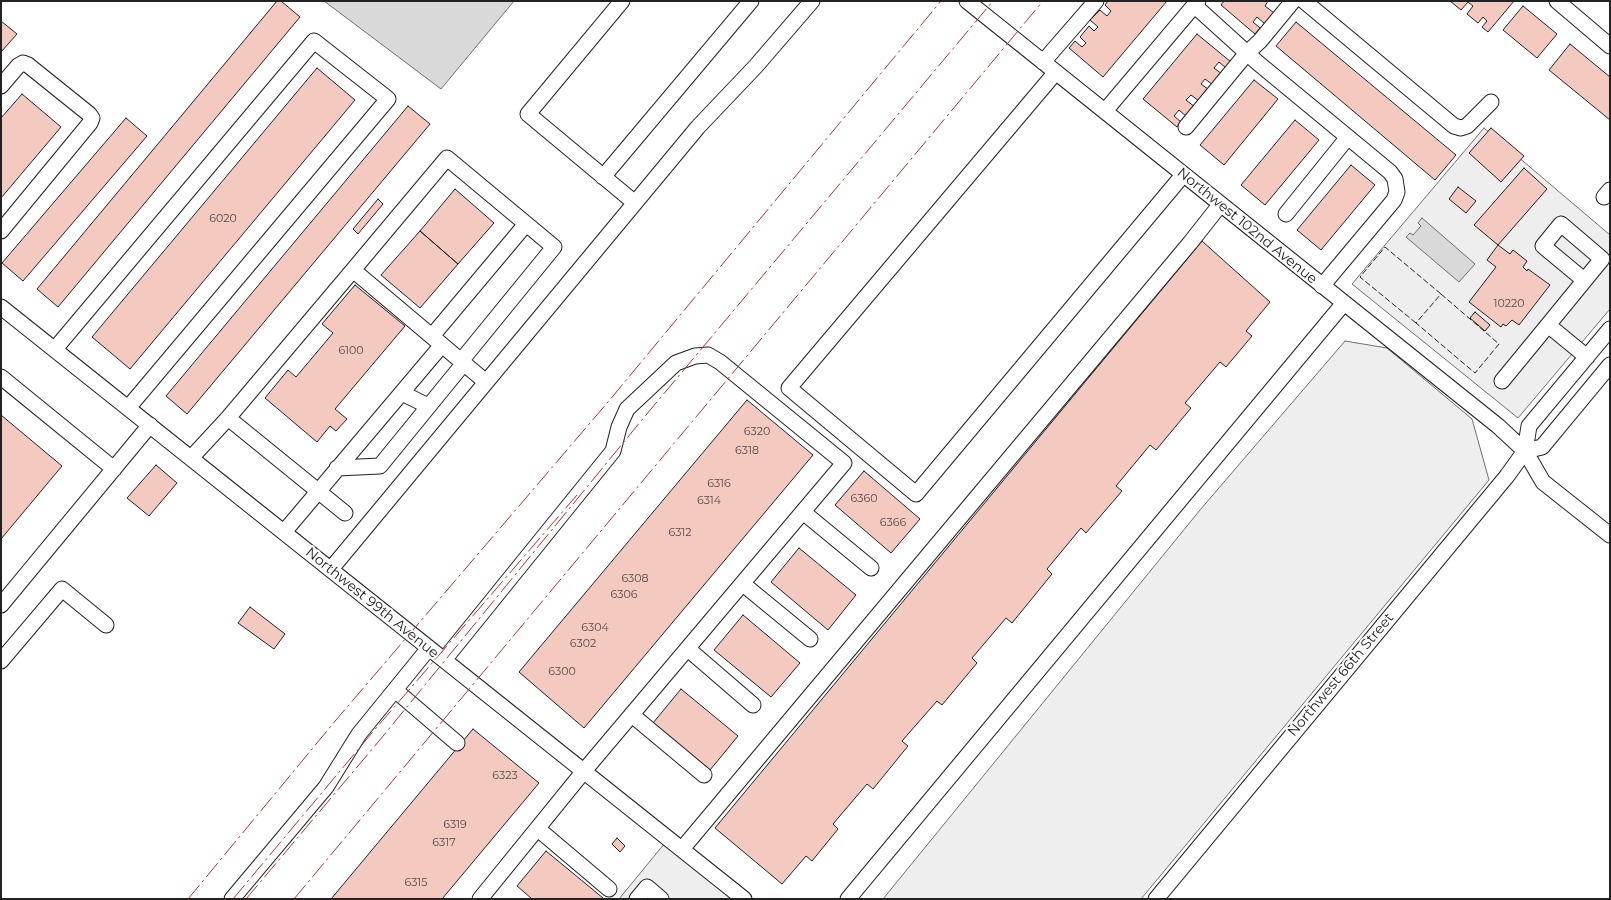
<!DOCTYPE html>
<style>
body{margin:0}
#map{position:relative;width:1611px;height:900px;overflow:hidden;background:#fff;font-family:Montserrat,sans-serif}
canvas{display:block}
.frame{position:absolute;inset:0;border:2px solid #222;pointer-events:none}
</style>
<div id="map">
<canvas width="1611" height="900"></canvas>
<div class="frame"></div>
</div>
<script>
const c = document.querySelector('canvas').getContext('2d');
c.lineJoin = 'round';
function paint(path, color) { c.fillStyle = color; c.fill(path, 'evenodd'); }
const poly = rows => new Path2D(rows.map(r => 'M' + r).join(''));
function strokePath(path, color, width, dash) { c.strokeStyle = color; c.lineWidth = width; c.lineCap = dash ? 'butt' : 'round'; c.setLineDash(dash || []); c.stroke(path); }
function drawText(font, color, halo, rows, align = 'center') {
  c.font = font + ' Montserrat,sans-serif'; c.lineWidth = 4; c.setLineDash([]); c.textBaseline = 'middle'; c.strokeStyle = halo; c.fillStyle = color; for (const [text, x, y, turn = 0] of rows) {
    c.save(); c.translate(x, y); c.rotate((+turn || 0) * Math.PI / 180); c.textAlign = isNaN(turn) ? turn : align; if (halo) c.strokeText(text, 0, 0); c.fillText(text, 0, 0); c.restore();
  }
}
const green = poly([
 [1484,128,1610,235,1610,309,1518,418,1352,284,1484,128],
 [1345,341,1387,348,1472,419,1489,480,1141,899,883,899,1200,510,1345,341],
 [669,838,740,899,619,899,669,838]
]);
const water = poly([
 [324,1,514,1,441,89,324,1],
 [1422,218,1475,264,1459,282,1406,237,1410,233,1413,235,1421,226,1418,223,1422,218]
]);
const building = poly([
 [277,1,281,1,300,17,58,307,37,289,277,1],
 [1108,1,1167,1,1103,77,1069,48,1075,41,1082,47,1086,43,1080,37,1089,26,1094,31,1098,27,1090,20,1100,10,1107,16,1111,11,1105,5,1108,1],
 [1224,1,1268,1,1265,6,1274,13,1265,24,1257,17,1253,22,1260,28,1255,34,1221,5,1224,1],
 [1450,1,1514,1,1488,32,1482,27,1487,21,1483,17,1478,23,1467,14,1473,6,1468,2,1461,10,1450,1],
 [1523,6,1557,34,1537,58,1503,30,1523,6],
 [1,21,17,34,1,52,1,21],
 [1296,22,1456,155,1435,180,1276,46,1296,22],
 [1197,34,1231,62,1226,68,1219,62,1214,68,1222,74,1213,85,1205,79,1201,84,1208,89,1199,101,1191,95,1186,100,1195,107,1187,117,1179,110,1174,116,1181,122,1177,127,1143,99,1197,34],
 [1570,44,1610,77,1610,120,1549,70,1570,44],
 [317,68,355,100,130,369,92,337,317,68],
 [1254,80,1278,99,1224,165,1200,145,1254,80],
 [22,94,61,127,1,198,1,118,22,94],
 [408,106,430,124,187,414,166,396,408,106],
 [126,118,147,136,23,281,2,263,126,118],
 [1295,120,1319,140,1265,205,1241,185,1295,120],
 [1491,128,1524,156,1501,182,1469,153,1491,128],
 [1351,165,1375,185,1321,250,1297,230,1351,165],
 [1524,168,1547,189,1498,245,1474,225,1524,168],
 [1458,187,1476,201,1466,213,1449,199,1458,187],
 [455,189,494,223,458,264,420,231,455,189],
 [378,199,383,204,358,234,353,229,378,199],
 [420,231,458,264,420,308,381,275,420,231],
 [1202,241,1270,302,1246,331,1252,336,1226,367,1220,362,1185,403,1191,408,1156,450,1150,445,1116,486,1122,491,1086,533,1081,528,1047,569,1052,574,1012,623,1006,618,972,658,977,663,942,705,937,701,902,741,908,746,873,789,867,784,833,824,838,829,812,861,806,856,782,884,715,828,1202,241],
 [1498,245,1510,254,1513,250,1527,261,1523,267,1527,271,1528,269,1550,285,1519,325,1512,320,1506,326,1503,324,1501,327,1469,302,1496,267,1487,260,1498,245],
 [355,285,405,326,335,409,347,419,336,431,330,426,317,442,265,398,288,370,296,377,333,333,322,324,355,285],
 [1475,312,1490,325,1485,331,1470,318,1475,312],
 [747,400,813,455,584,728,519,672,747,400],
 [1,415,62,466,1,539,1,415],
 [156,465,177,483,149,516,127,498,156,465],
 [864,471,920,519,891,553,835,505,864,471],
 [799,548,856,595,828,630,771,582,799,548],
 [250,607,285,634,274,649,238,623,250,607],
 [743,615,800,663,771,697,714,650,743,615],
 [681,689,738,736,710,770,653,723,681,689],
 [473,729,539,783,442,899,331,899,473,729],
 [617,838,625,846,620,852,612,844,617,838],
 [546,851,603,898,602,899,532,899,517,886,546,851]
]);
const minor = poly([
 [622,1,528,114,635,203],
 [967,1,1498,426,1525,451,1543,482,1610,535],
 [1304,1,1454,126,1461,128,1467,126,1491,102],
 [1557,1,1610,46],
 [1194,5,1258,63,1355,143,1390,172,1395,179,1397,192,1394,200,1322,286],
 [1043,62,1096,1],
 [1056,72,789,388,916,494,1183,175],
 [1,86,18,66,23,63,28,65,89,114,92,118,90,123,1,231],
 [1105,111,1198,1],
 [1186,127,1247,53,1260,41,1293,1],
 [603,177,751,1],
 [1604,197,1610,190],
 [1286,214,1348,137],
 [353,270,447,158,554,247,461,361],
 [1,307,744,899],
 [1548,325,1602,259,1561,224,1543,246,1584,280],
 [432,336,526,224],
 [55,349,314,41,388,99,128,408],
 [1,377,114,469],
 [1502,381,1548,325,1587,357],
 [402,393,428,406],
 [228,418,345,513],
 [1525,451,1542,447,1610,365],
 [191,458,228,418,353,270,486,382],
 [337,468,380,466,464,363],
 [803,512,871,568],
 [284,532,442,345],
 [331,569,698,127,756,66,812,1],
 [743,584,810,639],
 [1,605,150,425],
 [688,649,753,705],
 [444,660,613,451,619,427,627,409,676,363,695,356,708,355,720,362,844,463,584,771,480,899],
 [1,661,62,589,106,625],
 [395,690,457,743],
 [632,715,704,775],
 [538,829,609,889],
 [682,849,1190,243,1220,205],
 [232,899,326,787,359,734,429,648],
 [637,899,647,887,661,899],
 [848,899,1344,303],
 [1156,899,1507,476,1525,451,1529,426,1610,329]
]);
const fence = poly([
 [1441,294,1499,344,1475,373,1416,323,1441,294],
 [1416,323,1360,277,1385,247,1441,294]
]);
const power = poly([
 [188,899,336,720,608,402,941,1],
 [233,899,371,734,577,495],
 [246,899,379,741,641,421,993,1],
 [294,899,1043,1]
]);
const numberNames = [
 ["6020",223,219],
 ["10220",1509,304],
 ["6100",351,351],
 ["6320",757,432],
 ["6318",747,451],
 ["6316",719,484],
 ["6360",864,499],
 ["6314",709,501],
 ["6366",893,523],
 ["6312",680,533],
 ["6308",635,579],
 ["6306",624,595],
 ["6304",595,628],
 ["6302",583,644],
 ["6300",562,672],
 ["6323",505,776],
 ["6319",455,825],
 ["6317",444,843],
 ["6315",416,883]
];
const streetNames = [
 ["Northwest 102nd Avenue",1247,226,39],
 ["Northwest 99th Avenue",372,603,39],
 ["Northwest 66th Street",1341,675,-50]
];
paint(green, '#eee');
strokePath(green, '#6f6f6f', 1);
paint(water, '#d9d9d9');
strokePath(water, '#6f6f6f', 1);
paint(building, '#f3c9c0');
strokePath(building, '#222', 1);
strokePath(minor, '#222', 17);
strokePath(minor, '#fff', 15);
strokePath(fence, '#222', 1, [6, 2.5]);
strokePath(power, '#c62828', 1, [18, 4, 2.5, 4]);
drawText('11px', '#564c4a', null, numberNames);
drawText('14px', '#222', '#fff', streetNames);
</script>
